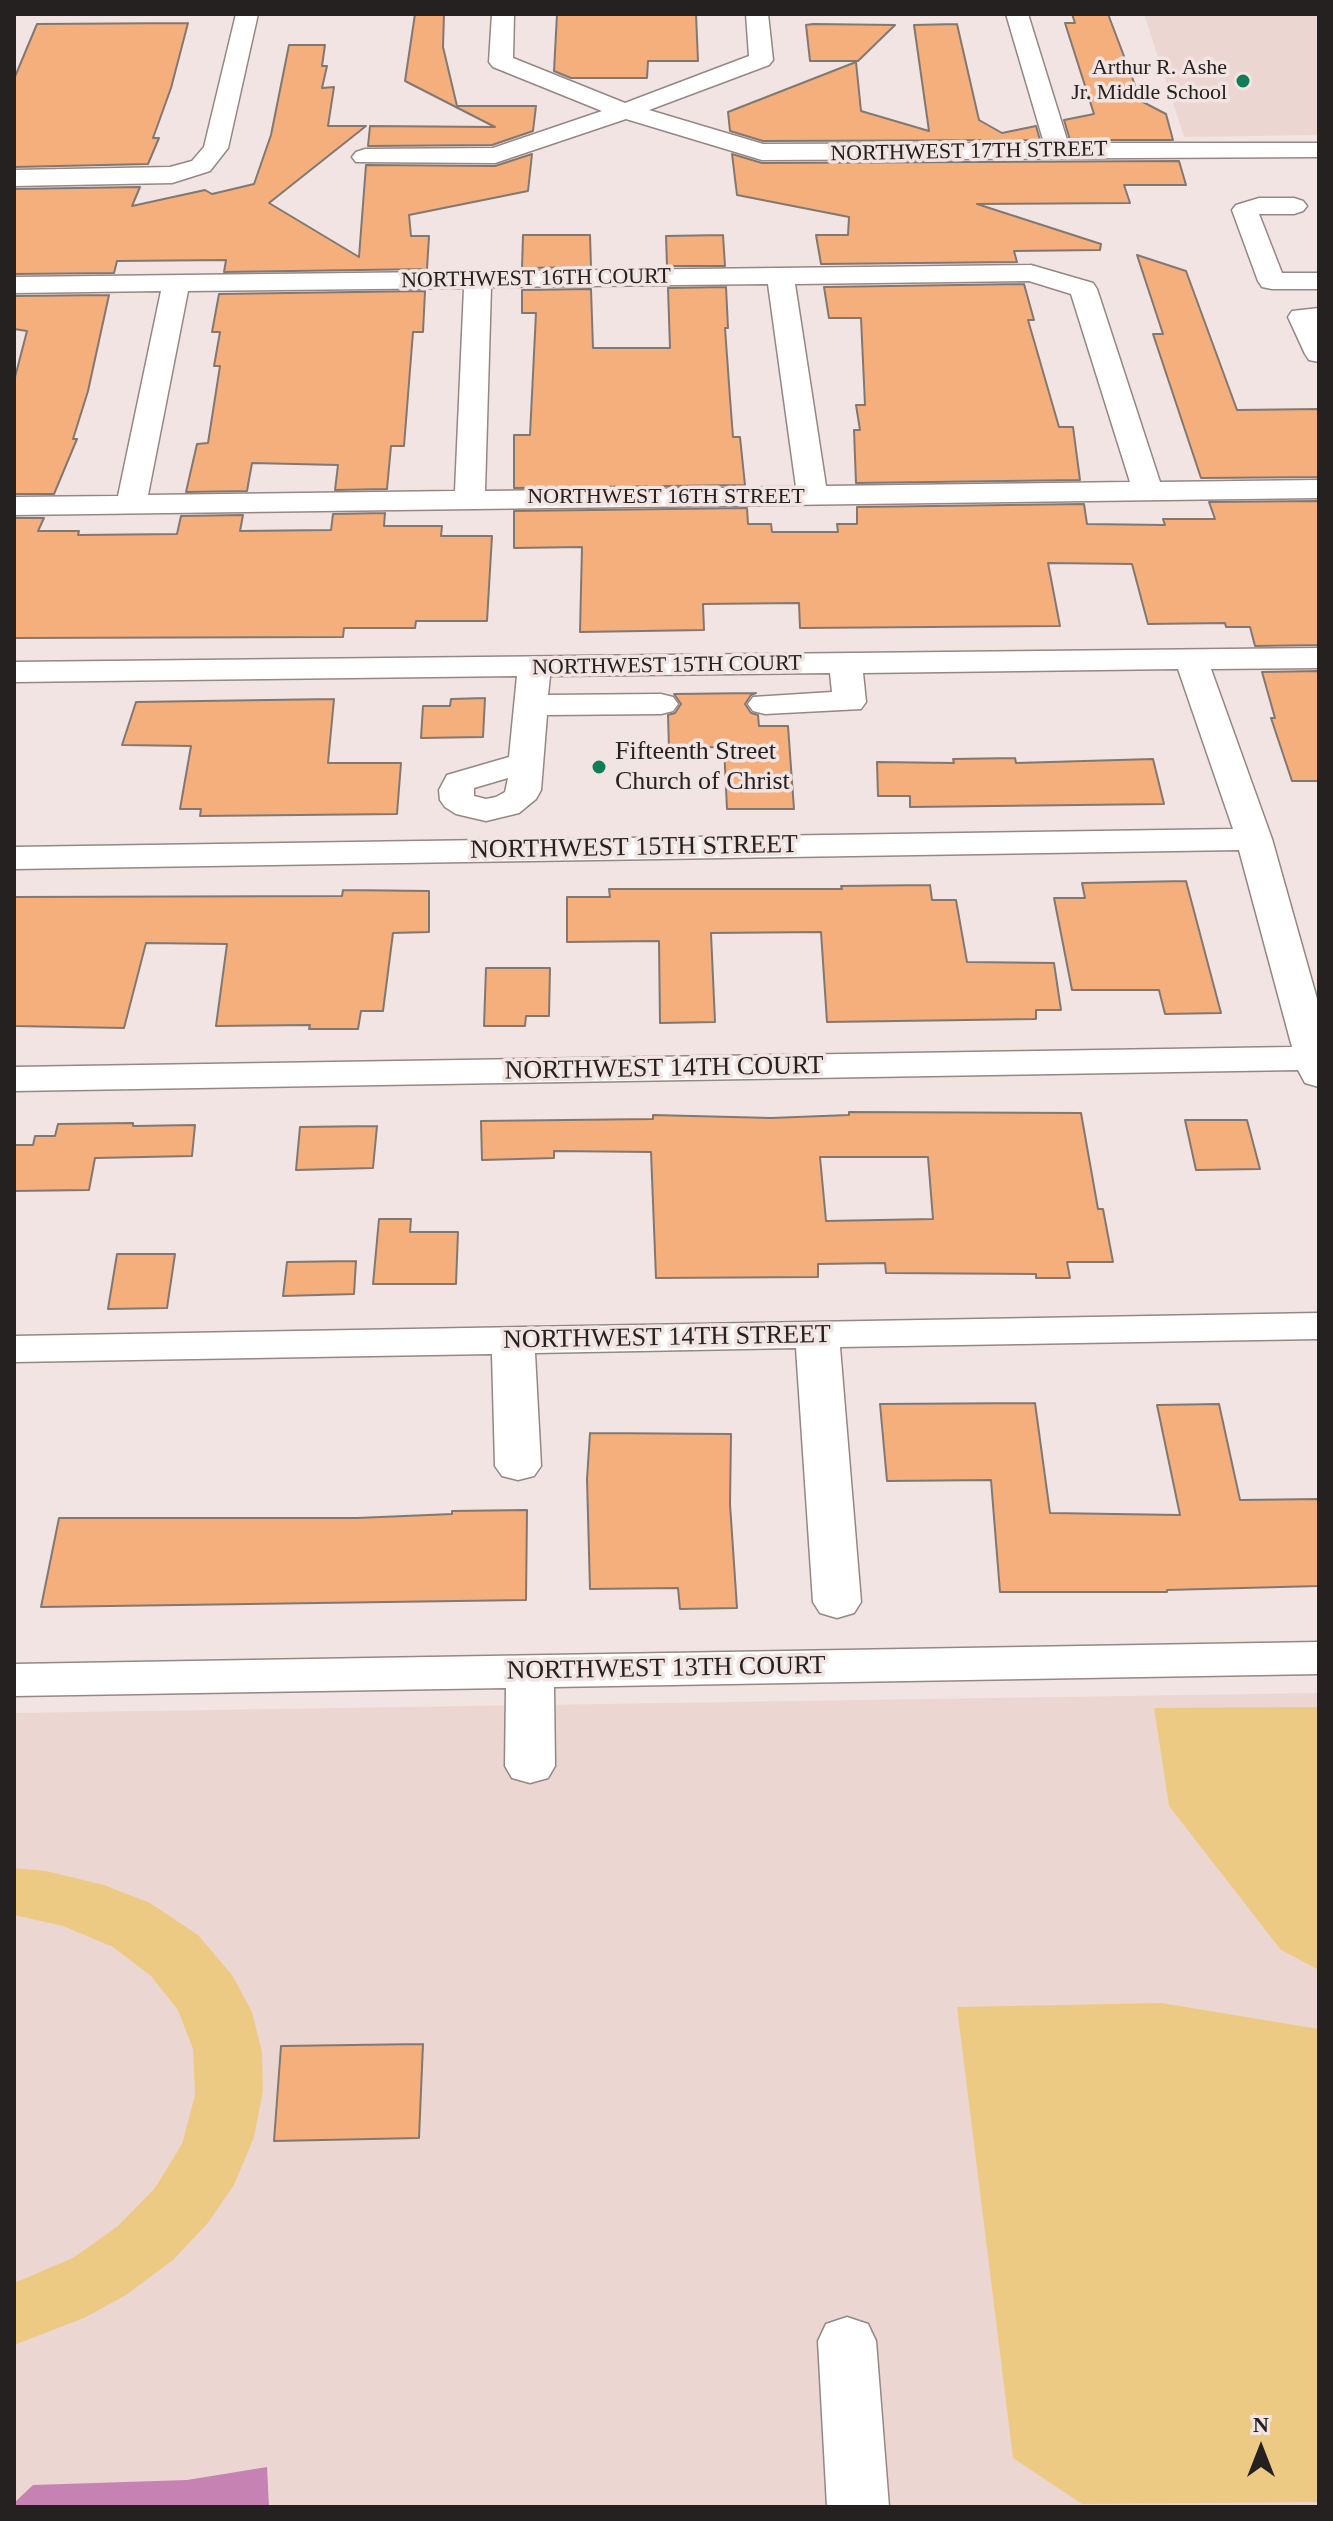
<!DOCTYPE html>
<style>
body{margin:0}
#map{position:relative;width:1333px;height:2521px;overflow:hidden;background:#f2e4e2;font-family:Georgia,serif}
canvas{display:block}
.frame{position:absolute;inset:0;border:16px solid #252120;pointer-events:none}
.north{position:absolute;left:1221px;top:2409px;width:80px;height:80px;-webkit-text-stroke:6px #f2e4e2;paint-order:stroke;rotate:0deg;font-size:22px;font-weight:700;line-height:32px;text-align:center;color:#252120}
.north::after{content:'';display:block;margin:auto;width:28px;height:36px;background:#252120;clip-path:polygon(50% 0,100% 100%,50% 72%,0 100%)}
</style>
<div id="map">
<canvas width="1333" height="2521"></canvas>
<div class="frame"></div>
<div class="north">N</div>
</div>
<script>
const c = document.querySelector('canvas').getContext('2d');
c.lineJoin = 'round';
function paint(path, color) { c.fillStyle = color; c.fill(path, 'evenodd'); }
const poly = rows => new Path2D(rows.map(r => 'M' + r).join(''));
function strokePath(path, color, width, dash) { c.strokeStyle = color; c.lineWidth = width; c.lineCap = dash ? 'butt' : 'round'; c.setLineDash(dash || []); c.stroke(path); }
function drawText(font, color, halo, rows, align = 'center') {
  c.font = font + ' Georgia,serif'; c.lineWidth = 7; c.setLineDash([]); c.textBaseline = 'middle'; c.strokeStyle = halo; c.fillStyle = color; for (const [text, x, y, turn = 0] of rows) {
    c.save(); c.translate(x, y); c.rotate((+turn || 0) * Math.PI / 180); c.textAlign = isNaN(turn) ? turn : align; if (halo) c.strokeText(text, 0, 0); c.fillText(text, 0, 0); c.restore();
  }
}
const built = poly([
 [1144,14,1319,14,1319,135,1184,137],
 [1319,1693,1319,2507,14,2507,14,1713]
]);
const green = poly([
 [1319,1707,1319,1970,1281,1950,1169,1806,1154,1708],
 [14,1868,46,1871,104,1885,150,1903,198,1935,232,1975,252,2012,262,2052,263,2091,254,2137,234,2185,207,2224,173,2260,126,2295,84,2318,14,2345,14,2283,73,2258,118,2226,155,2188,182,2144,195,2095,193,2049,178,2010,151,1976,113,1947,63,1926,14,1915],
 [1161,2003,1319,2029,1319,2502,1082,2504,1013,2458,957,2007]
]);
const water = poly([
 [267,2467,269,2507,14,2507,14,2503,33,2485,187,2480]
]);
const building = poly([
 [415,14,444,14,443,47,457,106,536,106,533,131,492,145,368,146,370,126,495,127,405,81,415,14],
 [557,14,696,14,698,61,648,61,647,78,571,78,554,71,557,14],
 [1072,14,1108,14,1141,101,1166,114,1173,140,1070,140,1064,120,1094,114,1065,23,1075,23,1072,14],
 [188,23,171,88,153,138,159,138,148,164,14,167,14,79,37,24,188,23],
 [957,24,979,120,1002,133,1036,126,1040,140,763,141,730,131,728,112,856,62,861,111,929,131,914,25,957,24],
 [806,25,813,24,895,25,858,61,810,61,806,25],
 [289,45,325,45,322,66,327,66,322,88,334,87,328,126,366,126,269,203,359,257,366,165,495,166,532,154,528,191,409,215,411,236,429,236,427,269,224,272,226,260,117,261,114,273,14,274,14,189,140,187,132,206,205,190,212,194,254,184,271,135,289,45],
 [732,154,762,163,1179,161,1186,185,1124,185,1130,203,977,204,1101,244,1100,250,1014,251,1017,262,821,264,816,235,848,235,849,217,737,195,732,154],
 [523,235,590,235,591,267,522,268,523,235],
 [723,235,725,266,667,266,666,236,723,235],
 [1137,255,1186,271,1237,410,1319,409,1319,477,1201,478,1153,334,1163,334,1137,255],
 [1024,284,1034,320,1028,320,1059,427,1073,427,1080,480,856,483,854,430,860,430,856,405,865,405,861,318,829,318,824,287,1024,284],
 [726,287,728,328,725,328,730,398,733,437,740,437,745,485,514,488,514,435,530,435,536,313,522,313,522,290,591,289,593,348,670,348,668,288,726,287],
 [425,291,423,332,413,332,404,446,391,446,387,489,335,490,338,465,252,463,247,491,186,492,197,444,208,443,220,366,214,366,220,332,212,332,219,294,425,291],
 [109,295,88,391,73,439,77,439,54,494,14,494,14,381,27,331,14,329,14,296,109,295],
 [1319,501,1319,645,1255,646,1250,627,1226,627,1225,623,1148,624,1132,564,1048,563,1060,626,800,628,799,603,703,604,704,630,580,632,582,547,514,548,514,511,747,508,748,524,771,524,772,532,838,532,837,524,857,524,857,507,1084,504,1087,524,1165,525,1163,519,1215,519,1209,502,1319,501],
 [385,513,384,526,442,526,441,536,492,536,487,621,416,621,415,628,344,628,343,637,14,638,14,518,44,518,38,531,79,531,78,535,177,534,181,516,243,515,240,531,331,530,333,514,385,513],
 [1319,671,1319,781,1292,781,1271,718,1275,718,1262,672,1319,671],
 [756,693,751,695,745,704,751,713,758,715,759,726,788,726,794,809,727,809,724,747,669,748,668,715,675,713,681,704,674,694,756,693],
 [485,698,483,737,421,738,423,706,450,706,451,699,485,698],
 [334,699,328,763,401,763,397,814,200,816,201,809,180,809,191,746,122,745,136,702,334,699],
 [1015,758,1016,763,1153,759,1164,804,910,807,910,796,878,796,877,762,954,763,953,759,1015,758],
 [1186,881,1221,1013,1165,1014,1159,990,1072,990,1054,898,1085,898,1082,883,1186,881],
 [930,885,932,900,956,900,967,962,1054,963,1061,1010,1036,1010,1036,1019,827,1022,821,932,711,933,715,1022,660,1023,659,941,567,942,567,897,610,897,609,889,842,889,841,886,930,885],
 [343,890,429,891,429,932,393,933,383,1011,361,1011,358,1029,309,1029,310,1025,216,1026,227,944,146,943,124,1028,14,1026,14,897,342,896,343,890],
 [486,968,550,968,549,1016,526,1016,525,1026,484,1026,486,968],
 [849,1112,1081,1113,1098,1209,1103,1209,1113,1262,1067,1262,1070,1278,1036,1278,1036,1274,886,1273,885,1263,818,1264,818,1277,656,1278,651,1152,554,1151,554,1158,482,1160,481,1121,653,1119,653,1115,771,1118,849,1115,849,1112],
 [820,1157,928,1157,933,1219,826,1221,820,1157],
 [1185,1120,1247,1120,1260,1169,1196,1170,1185,1120],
 [133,1123,133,1126,195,1125,192,1156,95,1158,89,1190,14,1191,14,1145,33,1145,35,1136,55,1136,58,1124,133,1123],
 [377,1126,373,1168,296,1170,300,1127,377,1126],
 [379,1219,411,1219,410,1232,458,1232,456,1284,373,1284,379,1219],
 [117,1254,175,1254,167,1308,108,1309,117,1254],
 [356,1261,354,1294,283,1296,287,1262,356,1261],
 [1035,1403,1050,1513,1180,1515,1157,1405,1219,1404,1240,1500,1319,1499,1319,1586,1167,1590,1167,1592,1000,1592,991,1480,887,1481,880,1404,1035,1403],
 [590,1433,731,1434,730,1504,737,1608,680,1609,678,1588,590,1589,587,1479,590,1433],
 [527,1510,526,1600,41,1607,59,1518,357,1518,452,1514,452,1511,527,1510],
 [423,2044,419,2138,274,2141,281,2046,423,2044]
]);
const minor = poly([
 [236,14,258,14,228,148,210,171,172,183,14,186,14,170,170,167,192,161,204,147,236,14],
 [492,14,514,14,513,58,625,103,749,56,746,14,768,14,773,60,769,65,649,110,763,144,1044,143,1006,14,1028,14,1068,143,1319,143,1319,157,762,160,626,119,495,163,356,162,352,157,356,152,365,149,493,148,602,111,493,67,489,62,492,14],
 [1259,198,1294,198,1303,201,1307,206,1303,211,1294,214,1259,214,1282,273,1319,273,1319,289,1272,289,1262,287,1258,281,1232,210,1236,205,1259,198],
 [1031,265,1093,283,1097,289,1160,482,1319,480,1319,498,14,515,14,497,118,496,161,291,14,293,14,277,1031,265],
 [1029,281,1071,294,1130,482,826,486,795,284,1029,281],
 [768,284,796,487,485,491,491,287,768,284],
 [464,288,455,491,148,495,188,291,464,288],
 [1319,308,1319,362,1309,360,1305,354,1288,317,1292,311,1319,308],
 [1319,648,1319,668,1211,669,1272,839,1319,1006,1319,1087,1305,1083,1298,1070,14,1091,14,1067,1292,1047,1239,850,14,869,14,847,1233,829,1178,669,863,673,866,702,861,709,765,714,753,711,748,704,753,697,832,692,830,673,550,676,548,695,661,694,673,697,678,704,673,711,661,714,547,715,541,790,536,799,519,813,486,821,456,814,445,807,440,800,439,790,447,775,509,757,517,676,14,682,14,662,1319,648],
 [508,778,505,792,496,797,486,799,474,796,474,788,508,778],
 [1319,1313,1319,1339,840,1347,861,1602,854,1613,837,1618,820,1613,813,1602,796,1348,535,1353,541,1466,534,1476,518,1480,502,1476,495,1466,492,1354,14,1362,14,1336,1319,1313],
 [1319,1642,1319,1674,554,1687,555,1766,548,1778,530,1783,512,1778,505,1766,506,1688,14,1696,14,1664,1319,1642],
 [847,2317,868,2324,876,2341,889,2507,827,2507,818,2341,826,2324,847,2317]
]);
const markers = [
 [1243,81,8,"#107d58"],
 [599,767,8,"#107d58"]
];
const farPoinames = [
 ["Arthur R. Ashe",1227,68],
 ["Jr. Middle School",1227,93]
];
const farStreetnames = [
 ["NORTHWEST 17TH STREET",969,152,-1],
 ["NORTHWEST 16TH COURT",536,279,-1],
 ["NORTHWEST 16TH STREET",666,497],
 ["NORTHWEST 15TH COURT",667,666,-1]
];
const poiNames = [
 ["Fifteenth Street",615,752],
 ["Church of Christ",615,782]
];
const streetNames = [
 ["NORTHWEST 15TH STREET",634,848,-1],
 ["NORTHWEST 14TH COURT",664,1069,-1],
 ["NORTHWEST 14TH STREET",667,1338,-1],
 ["NORTHWEST 13TH COURT",666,1669,-1]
];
paint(built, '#ecd6d2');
paint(green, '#edca84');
paint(water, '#c682b3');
paint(building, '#f4af7c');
strokePath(building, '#827872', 2);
strokePath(minor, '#948785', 3);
paint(minor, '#fff');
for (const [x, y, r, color] of markers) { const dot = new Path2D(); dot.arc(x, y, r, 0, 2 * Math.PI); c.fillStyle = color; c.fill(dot); strokePath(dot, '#f2e4e2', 3); }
drawText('22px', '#252120', '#f2e4e2', farPoinames, 'right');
drawText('22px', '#252120', '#f2e4e2', farStreetnames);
drawText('26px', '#252120', '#f2e4e2', poiNames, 'left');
drawText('26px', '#252120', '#f2e4e2', streetNames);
</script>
